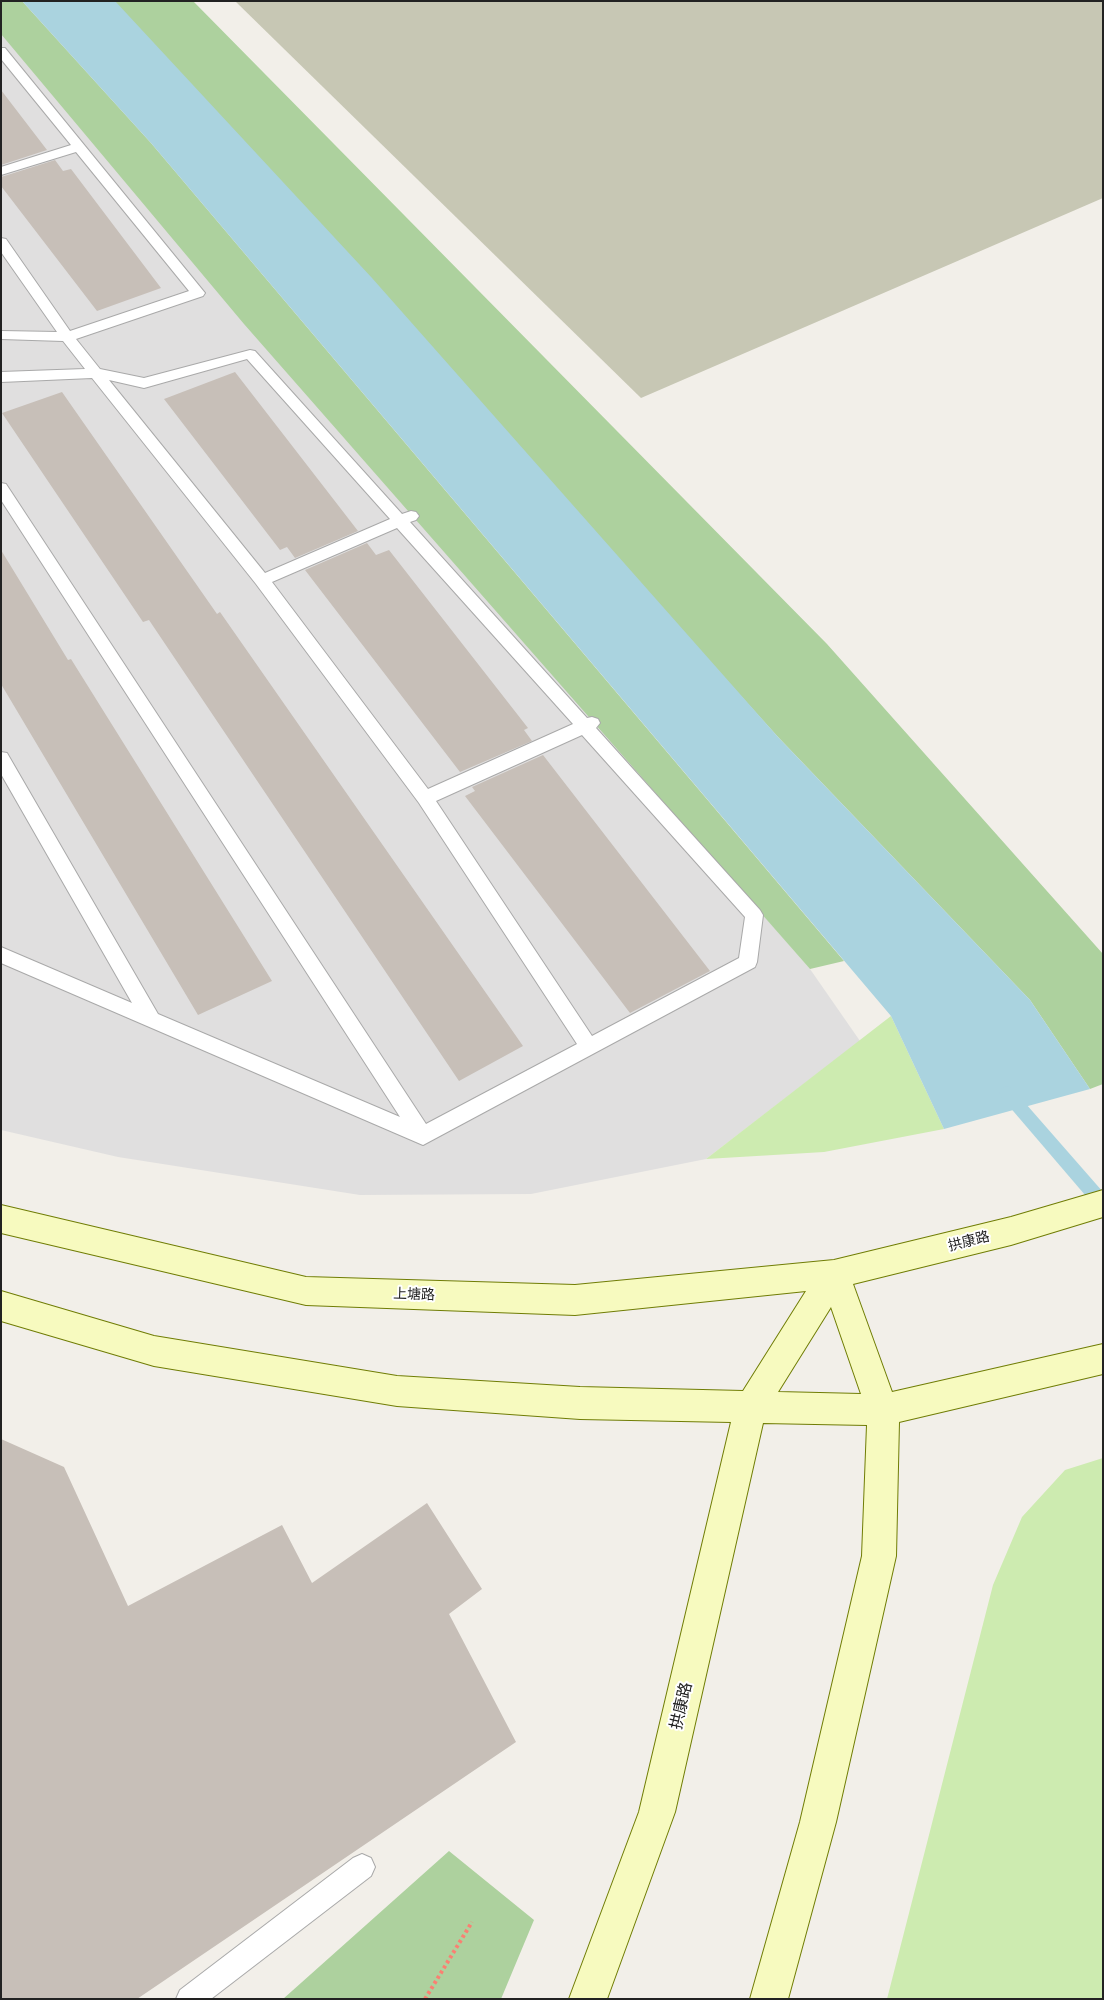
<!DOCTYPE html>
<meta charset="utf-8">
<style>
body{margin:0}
#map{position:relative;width:1104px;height:2000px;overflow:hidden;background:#f2efe9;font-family:"DM Sans",sans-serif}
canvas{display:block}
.frame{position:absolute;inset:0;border:2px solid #222;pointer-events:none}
</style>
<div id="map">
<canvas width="1104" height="2000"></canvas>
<div class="frame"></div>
</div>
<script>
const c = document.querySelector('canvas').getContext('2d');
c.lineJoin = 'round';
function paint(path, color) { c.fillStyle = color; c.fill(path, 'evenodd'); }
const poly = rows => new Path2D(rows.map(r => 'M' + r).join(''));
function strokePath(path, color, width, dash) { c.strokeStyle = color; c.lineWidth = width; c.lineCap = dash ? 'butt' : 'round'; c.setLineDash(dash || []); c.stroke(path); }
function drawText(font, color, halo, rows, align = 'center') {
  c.font = font + ' "DM Sans","Noto Sans SC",sans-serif'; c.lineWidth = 4; c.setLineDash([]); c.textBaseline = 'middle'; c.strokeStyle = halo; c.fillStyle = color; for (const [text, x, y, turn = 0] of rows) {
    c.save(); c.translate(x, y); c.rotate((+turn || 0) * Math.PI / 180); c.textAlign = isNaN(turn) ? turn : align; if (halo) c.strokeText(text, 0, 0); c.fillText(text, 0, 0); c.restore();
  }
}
const residential = poly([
 [1,31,810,969,860,1041,706,1159,531,1194,360,1195,118,1157,1,1130]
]);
const construction = poly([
 [235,1,1103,1,1103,198,641,398]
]);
const grass = poly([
 [891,1016,944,1129,824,1152,706,1159],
 [1103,1458,1103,1999,887,1999,993,1585,1022,1517,1065,1470]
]);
const forest = poly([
 [1,1,22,1,151,143,844,961,810,969,244,324,1,34],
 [111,1,193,1,827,644,1103,954,1103,1084,1090,1089,1030,1000,778,737],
 [449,1851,534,1920,501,1999,283,1999]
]);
const water = poly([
 [22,1,115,1,372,278,778,737,1030,1000,1090,1089,944,1129,891,1016,151,143]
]);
const stream = poly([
 [1007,1086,1012,1088,1103,1192,1103,1211,1097,1209,1002,1098,999,1093,1002,1088,1007,1086]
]);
const building = poly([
 [1,90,47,150,1,165],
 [55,160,63,171,71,169,161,288,97,311,1,186,1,177],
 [235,372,358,531,295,558,287,547,280,550,164,399],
 [62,392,217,614,220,612,523,1046,459,1081,149,620,143,622,2,413],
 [367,543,376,555,389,550,528,728,524,730,532,741,460,772,305,570],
 [1,550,68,660,71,659,272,981,198,1015,1,684],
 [543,755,710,971,630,1013,465,796,475,791,472,787],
 [1,1439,64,1467,128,1606,282,1525,312,1583,427,1503,482,1589,449,1614,516,1742,137,1999,1,1999]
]);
const path = poly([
 [425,1999,472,1922]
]);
const lane = poly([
 [1,48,5,48,205,293,203,296,76,339,100,369,144,378,250,350,255,351,402,514,411,511,416,512,419,516,416,520,410,522,587,718,592,717,598,719,600,723,596,728,760,910,763,915,757,962,755,967,423,1145,1,963,1,947,132,1003,1,774,1,752,7,753,158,1014,400,1117,1,500,1,483,6,484,426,1124,577,1044,419,803,256,584,92,378,1,382,1,372,85,369,63,341,1,339,1,331,57,332,1,252,1,238,6,239,70,331,189,291,76,152,1,175,1,167,71,145,1,59,1,48],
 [247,359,390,519,265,573,109,380,144,388,247,359],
 [397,528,573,724,428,789,272,582,397,528],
 [582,735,745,917,739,958,592,1036,436,801,582,735],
 [362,1854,371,1858,375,1867,371,1876,211,1999,176,1999,180,1990,353,1858,362,1854]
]);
const secondary = poly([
 [1103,1190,1103,1217,1011,1245,853,1284,892,1392,1103,1344,1103,1374,899,1422,896,1556,836,1822,788,1999,750,1999,800,1822,862,1556,867,1425,763,1423,675,1812,607,1999,569,1999,639,1812,731,1422,580,1419,397,1406,154,1366,1,1321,1,1291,154,1336,397,1376,580,1387,743,1391,806,1291,575,1315,306,1305,1,1233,1,1205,306,1277,575,1285,834,1260,1011,1217,1103,1190],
 [831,1307,861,1394,778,1392,831,1307]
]);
const streetNames = [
 ["拱康路",969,1242,-14],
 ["上塘路",414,1295,2]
];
const nearStreetnames = [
 ["拱康路",682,1706,-77]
];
paint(residential, '#e0dfdf');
paint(construction, '#c7c7b4');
paint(grass, '#cdebb0');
paint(forest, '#add19e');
paint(water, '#aad3df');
paint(stream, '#aad3df');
paint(building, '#c7bfb8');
strokePath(lane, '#a9a9a9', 2);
strokePath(secondary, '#707d05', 2);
strokePath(path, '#fa8072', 4, [3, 3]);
paint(lane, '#fff');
paint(secondary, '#f7fabf');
drawText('14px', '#222', '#fff', streetNames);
drawText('16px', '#222', '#fff', nearStreetnames);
</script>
